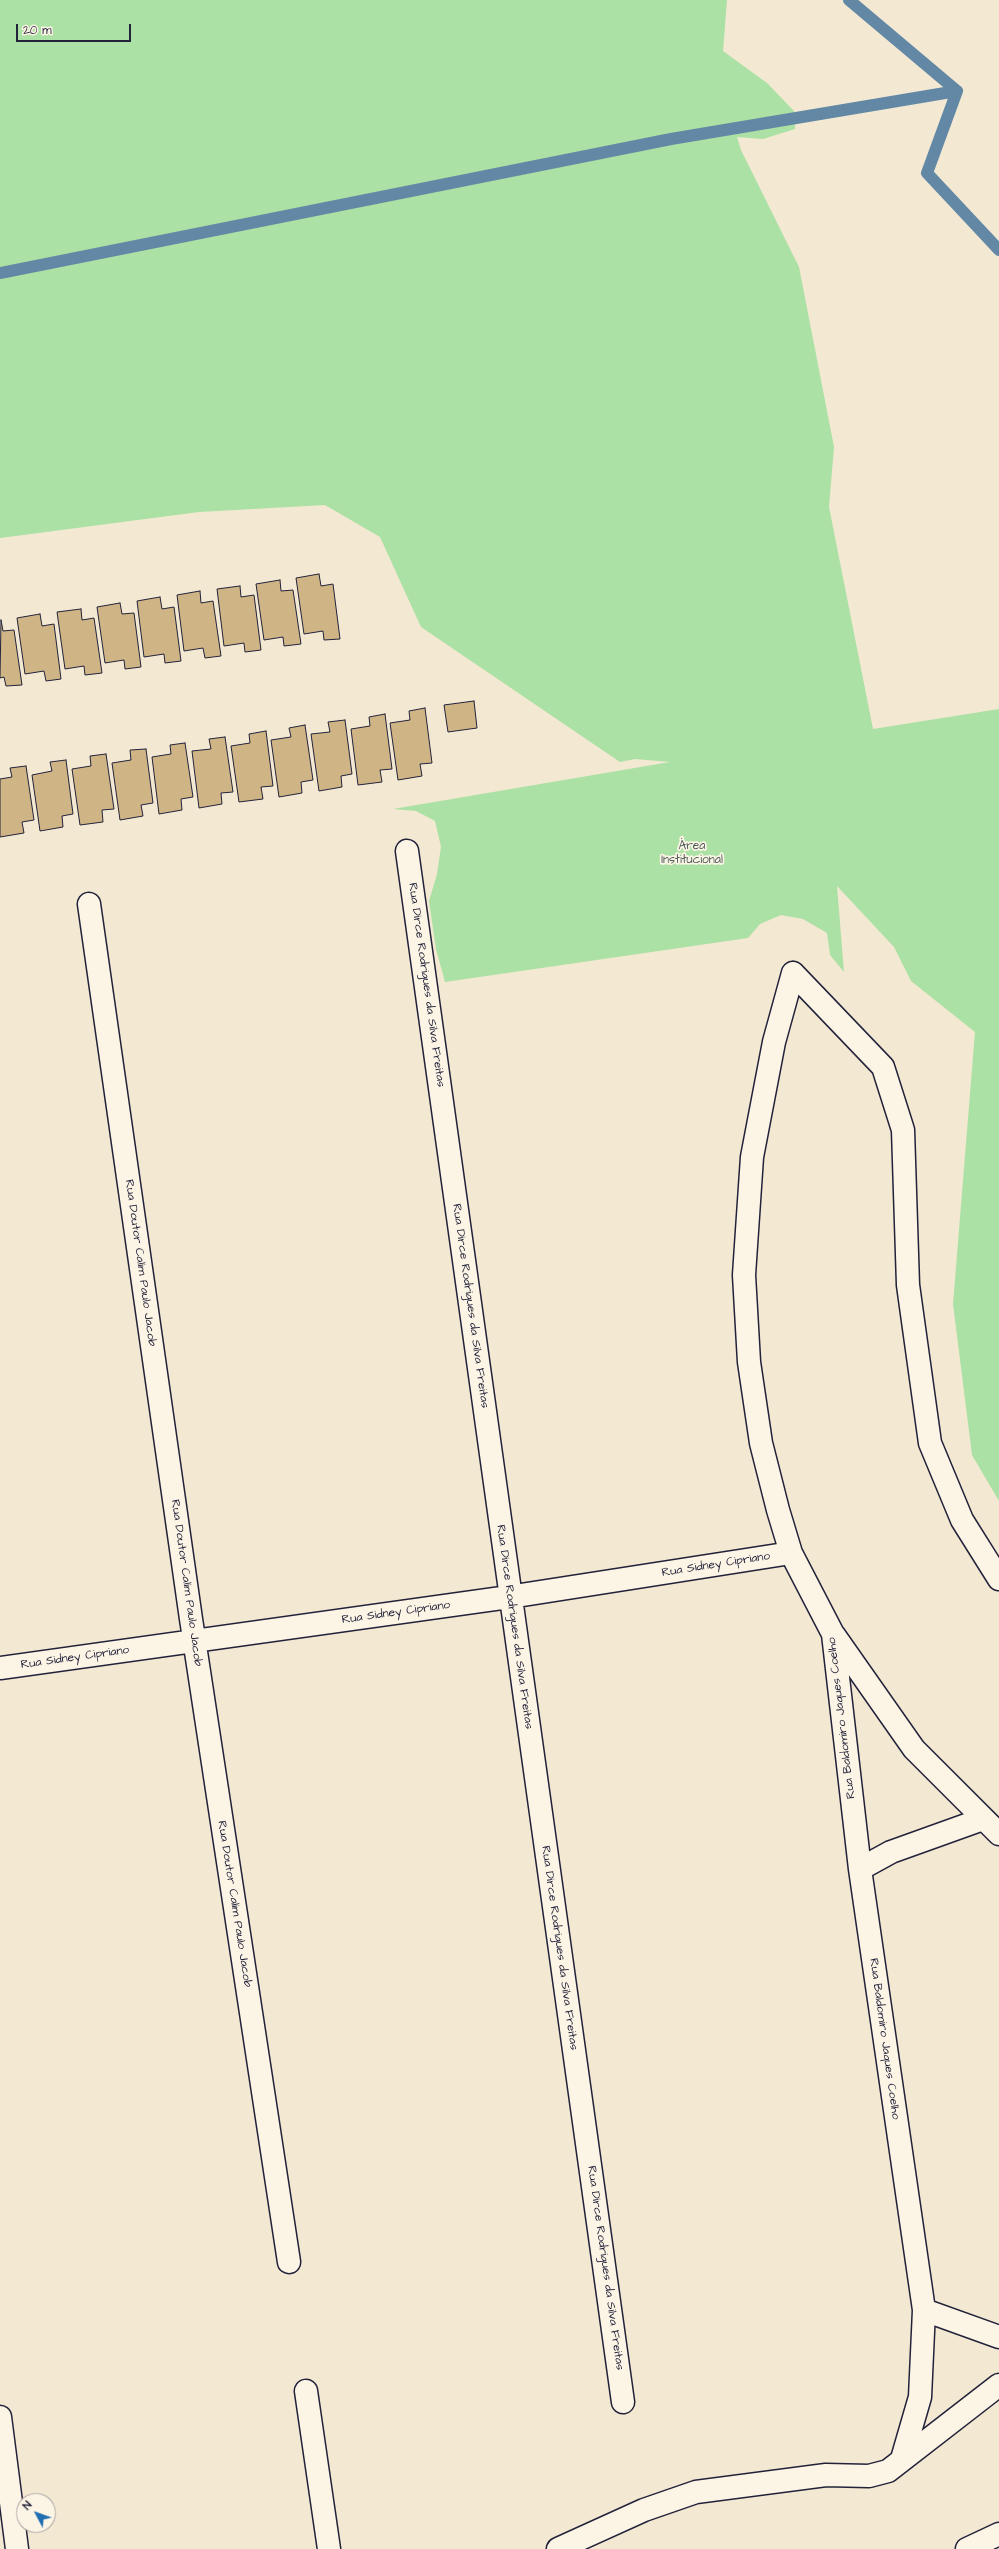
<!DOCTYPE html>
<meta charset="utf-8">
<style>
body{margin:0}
#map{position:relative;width:999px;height:2549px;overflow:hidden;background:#f3e8d2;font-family:"Architects Daughter",sans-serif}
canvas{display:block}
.north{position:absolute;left:16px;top:2493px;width:40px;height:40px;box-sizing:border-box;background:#fcf5e5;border:1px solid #a5a1a1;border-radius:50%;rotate:311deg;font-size:11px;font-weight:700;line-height:16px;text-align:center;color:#22223b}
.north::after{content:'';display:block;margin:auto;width:14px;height:18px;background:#1f6fb2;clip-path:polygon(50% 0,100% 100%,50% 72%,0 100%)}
.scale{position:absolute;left:16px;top:24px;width:115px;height:18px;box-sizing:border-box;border:2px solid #22223b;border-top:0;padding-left:5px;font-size:12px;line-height:14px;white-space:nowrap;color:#22223b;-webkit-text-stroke:3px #fcf5e5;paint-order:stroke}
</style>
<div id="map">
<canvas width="999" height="2549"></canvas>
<div class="north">N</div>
<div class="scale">20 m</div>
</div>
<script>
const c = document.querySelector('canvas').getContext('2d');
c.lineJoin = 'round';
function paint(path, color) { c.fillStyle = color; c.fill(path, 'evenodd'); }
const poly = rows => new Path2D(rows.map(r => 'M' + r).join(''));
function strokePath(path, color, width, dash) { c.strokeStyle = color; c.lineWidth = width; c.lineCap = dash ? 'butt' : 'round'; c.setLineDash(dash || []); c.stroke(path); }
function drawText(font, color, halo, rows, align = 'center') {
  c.font = font + ' "Architects Daughter",sans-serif'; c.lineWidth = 3.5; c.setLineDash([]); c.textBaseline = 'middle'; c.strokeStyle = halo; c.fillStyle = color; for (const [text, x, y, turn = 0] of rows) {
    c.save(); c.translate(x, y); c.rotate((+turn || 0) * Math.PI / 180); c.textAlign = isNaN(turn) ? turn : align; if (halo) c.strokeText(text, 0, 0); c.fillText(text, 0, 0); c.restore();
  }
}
const green = poly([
 [0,0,727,0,723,51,767,83,794,111,795,129,763,139,737,137,741,150,799,267,834,447,829,507,873,729,999,709,999,1501,972,1455,953,1304,975,1032,911,981,894,947,837,886,844,972,830,955,827,933,803,919,781,915,760,924,748,938,445,982,436,949,429,901,437,874,441,847,435,821,416,811,393,809,670,762,635,759,620,762,421,627,380,537,325,505,199,512,0,538]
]);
const stream = poly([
 [849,0,957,91,927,173,999,250],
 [0,273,671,139,957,91]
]);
const building = poly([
 [319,574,321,586,333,584,340,639,324,640,323,631,304,634,296,578,319,574],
 [280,580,281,591,293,590,301,644,284,646,283,637,264,640,256,584,280,580],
 [240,586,241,597,254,595,261,650,245,652,244,643,224,646,217,589,240,586],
 [200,591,201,603,213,601,221,656,205,658,203,648,184,651,177,595,200,591],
 [160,597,162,609,174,607,181,661,165,663,164,654,144,657,137,601,160,597],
 [120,603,122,614,134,613,141,667,125,669,124,660,105,663,97,607,120,603],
 [81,609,82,620,94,618,102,673,85,675,84,666,65,669,57,612,81,609],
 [40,614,42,626,54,624,61,679,46,681,44,671,25,674,17,618,40,614],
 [1,620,3,631,14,630,22,685,6,686,4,677,0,678,1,620],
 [474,701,477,728,448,732,444,705,474,701],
 [425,708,432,763,420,764,422,776,398,780,390,723,410,720,409,711,425,708],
 [385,714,392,769,380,770,382,782,358,785,351,729,370,726,369,717,385,714],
 [345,720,352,774,341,776,342,787,319,791,311,734,330,732,328,722,345,720],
 [305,725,313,780,301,782,302,793,279,797,271,740,291,737,289,728,305,725],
 [266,731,273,786,261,787,263,799,239,802,231,746,250,743,249,734,266,731],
 [225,737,233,792,221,793,222,804,199,808,192,751,211,749,209,739,225,737],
 [185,743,193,797,181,799,182,810,159,814,152,757,171,754,170,745,185,743],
 [146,749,153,803,141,805,143,816,120,820,112,763,131,760,130,750,146,749],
 [106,754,114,809,102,810,103,822,80,825,72,769,91,766,90,756,106,754],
 [66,760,73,814,62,816,63,827,40,831,32,775,52,771,50,762,66,760],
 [26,766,34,820,22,822,24,833,0,837,0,779,12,777,10,768,26,766]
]);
const minor = poly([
 [407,851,623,2402],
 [89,904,191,1619,289,2262],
 [793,973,774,1042,752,1157,744,1275,749,1362,761,1443,778,1510,791,1553,833,1634,860,1869,924,2310,920,2397,902,2459],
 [793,973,883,1067,903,1130,908,1285,930,1443,962,1520,999,1579],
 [834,1635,914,1749,999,1834],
 [0,1668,509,1597,791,1553],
 [860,1869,891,1852,983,1819],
 [924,2310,999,2337],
 [306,2391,329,2549],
 [0,2417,17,2549],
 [558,2549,644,2510,696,2492,826,2475,869,2476,888,2471,999,2385],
 [967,2549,999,2534]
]);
const parkNames = [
 ["Área",692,846],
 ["Institucional",692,860]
];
const streetNames = [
 ["Rua Dirce Rodrigues da Silva Freitas",426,985,82],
 ["Rua Doutor Calim Paulo Jacob",140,1263,82],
 ["Rua Dirce Rodrigues da Silva Freitas",470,1306,82],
 ["Rua Sidney Cipriano",716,1565,-9],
 ["Rua Doutor Calim Paulo Jacob",186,1583,82],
 ["Rua Sidney Cipriano",396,1613,-8],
 ["Rua Dirce Rodrigues da Silva Freitas",514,1627,82],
 ["Rua Sidney Cipriano",75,1658,-8],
 ["Rua Baldomiro Jaques Coelho",842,1718,-97],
 ["Rua Doutor Calim Paulo Jacob",234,1904,81],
 ["Rua Dirce Rodrigues da Silva Freitas",559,1948,82],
 ["Rua Baldomiro Jaques Coelho",884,2039,82],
 ["Rua Dirce Rodrigues da Silva Freitas",605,2268,82]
];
paint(green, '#abe1a4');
strokePath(stream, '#6288a6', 12);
paint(building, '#cfb585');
strokePath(building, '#22223b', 1);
strokePath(minor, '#22223b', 25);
strokePath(minor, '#fcf5e5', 22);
drawText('12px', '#4b5b5a', '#fcf5e5', parkNames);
drawText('12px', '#22223b', '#fcf5e5', streetNames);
</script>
